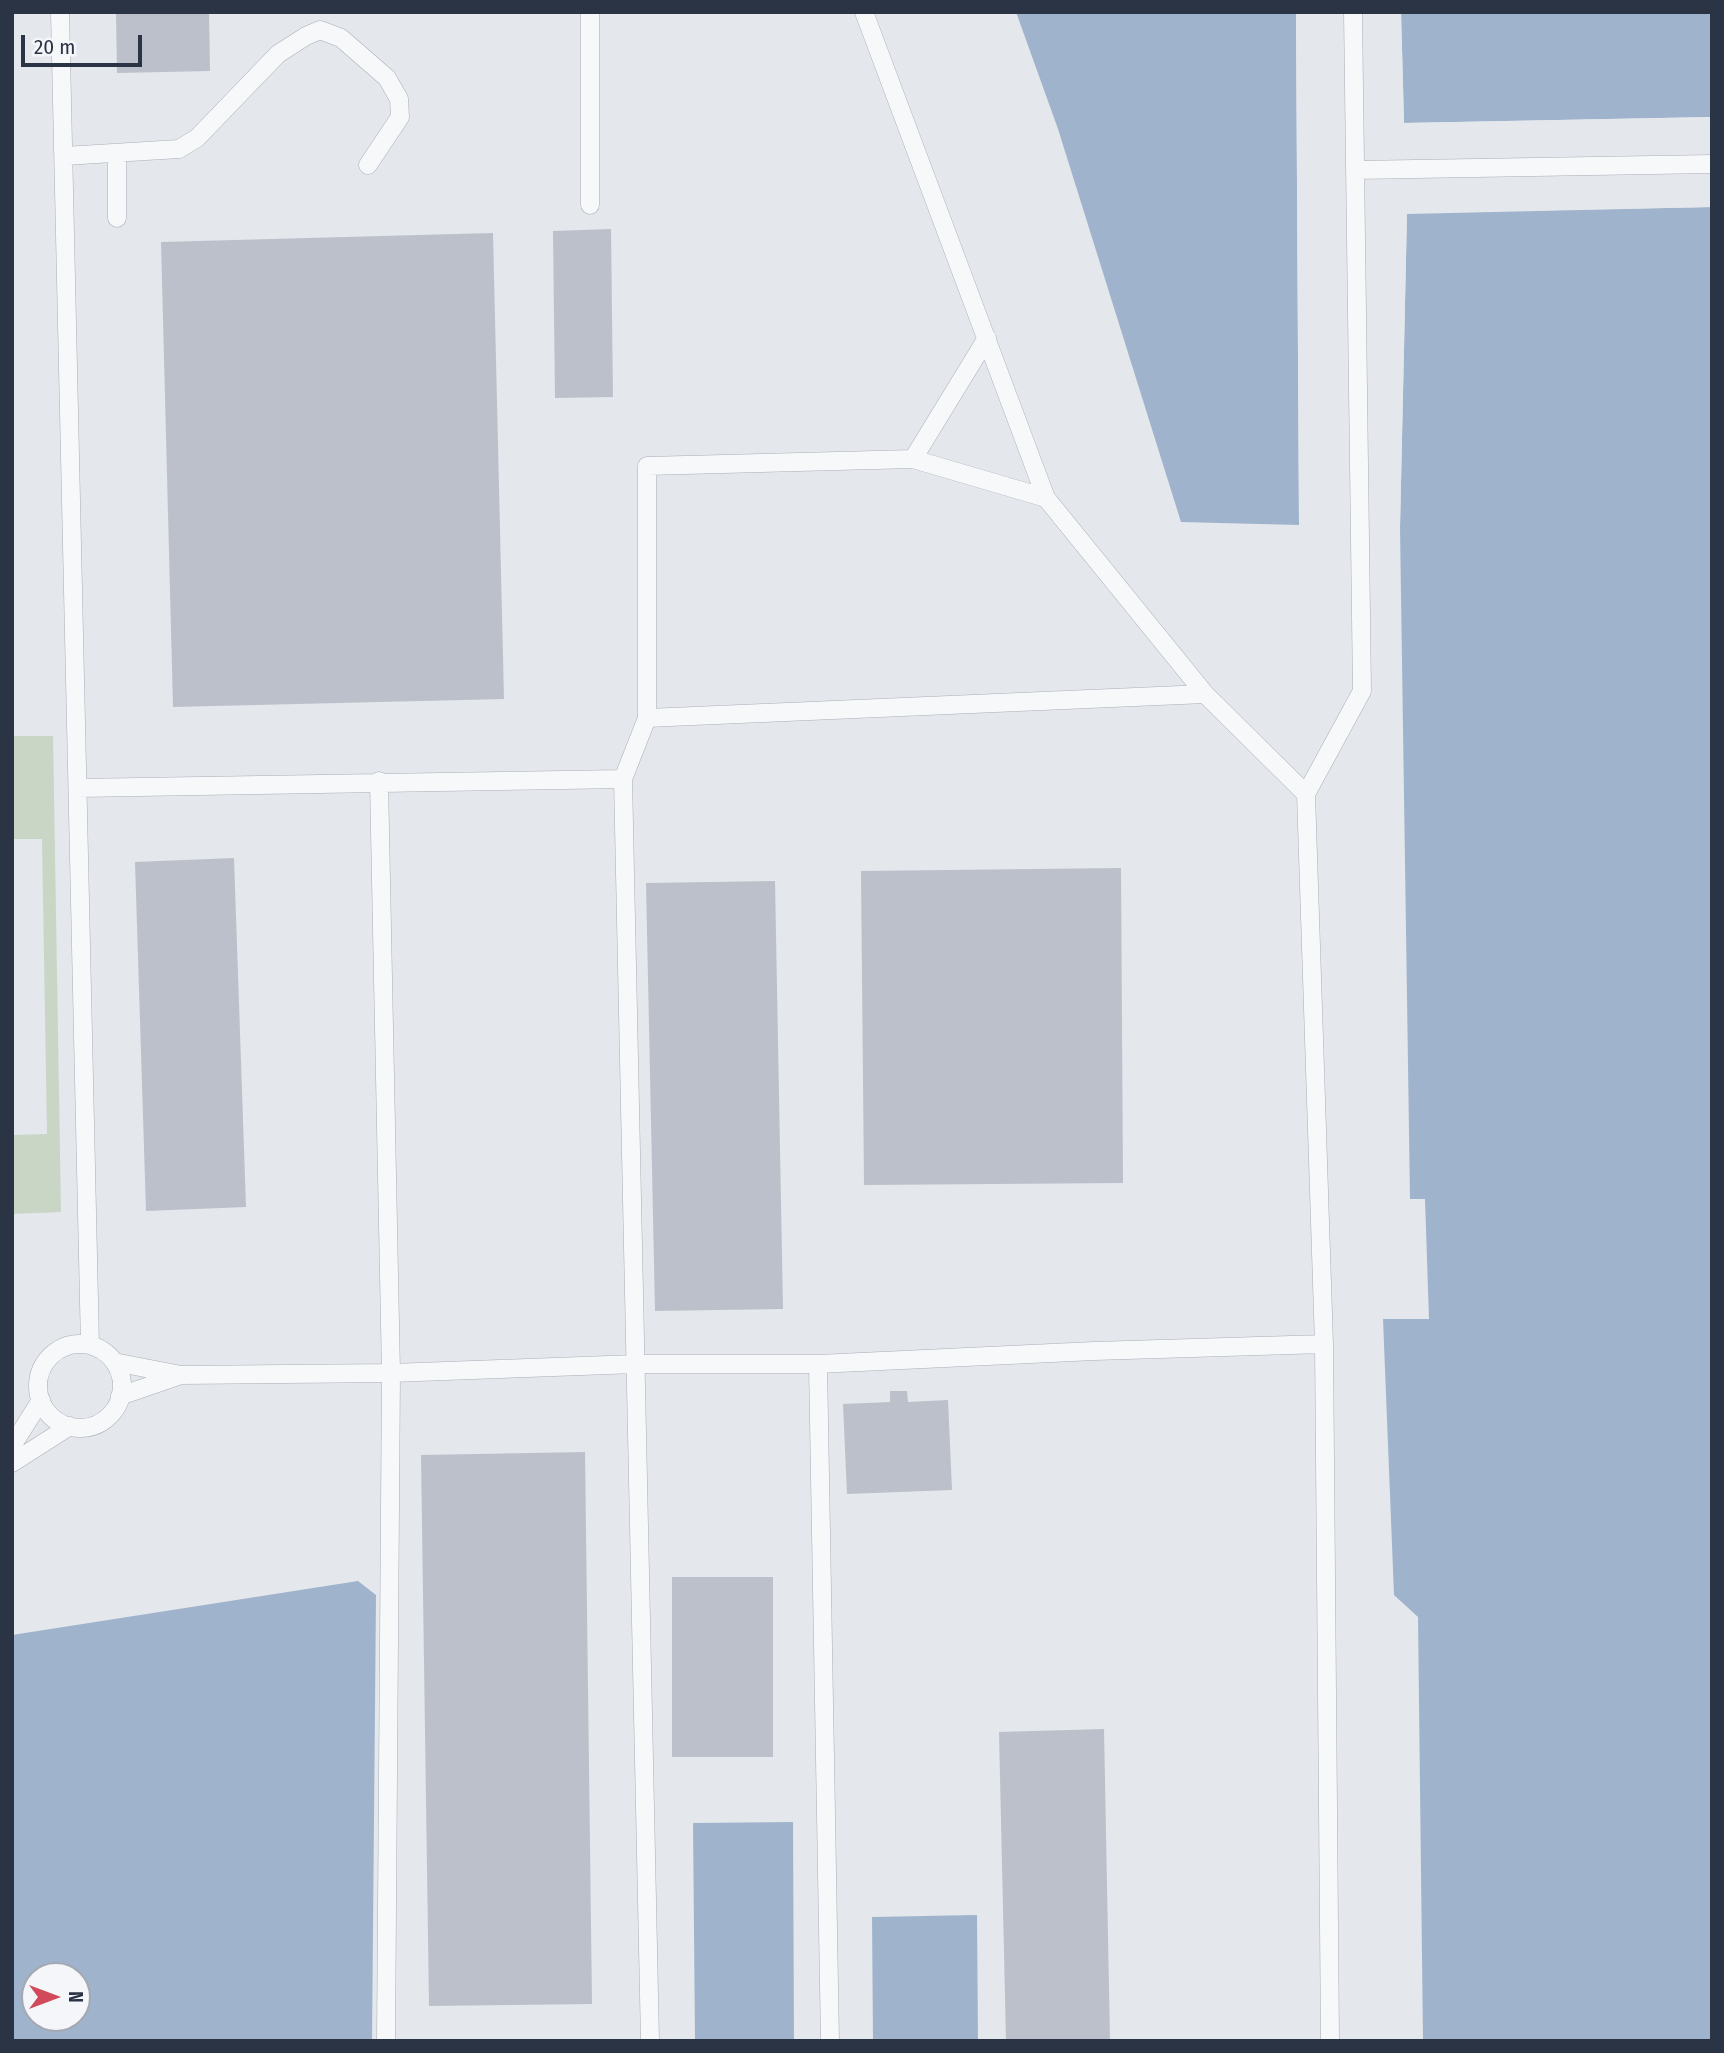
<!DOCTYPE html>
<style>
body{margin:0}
#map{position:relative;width:1724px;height:2053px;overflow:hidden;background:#e4e7ec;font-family:"Fira Sans Condensed",sans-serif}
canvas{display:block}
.frame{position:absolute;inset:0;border:14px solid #2b3445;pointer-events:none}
.north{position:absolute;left:21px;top:1962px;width:70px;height:70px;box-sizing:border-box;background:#f4f6f9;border:2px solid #a4a8b1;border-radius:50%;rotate:90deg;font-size:19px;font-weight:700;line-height:28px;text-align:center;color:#2b3445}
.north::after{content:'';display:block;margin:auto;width:24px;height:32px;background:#d1495b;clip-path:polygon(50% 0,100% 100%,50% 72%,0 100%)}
.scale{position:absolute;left:21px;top:35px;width:121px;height:32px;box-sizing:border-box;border:4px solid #2b3445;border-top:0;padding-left:9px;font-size:21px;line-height:24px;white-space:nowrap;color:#2b3445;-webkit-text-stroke:5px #f4f6f9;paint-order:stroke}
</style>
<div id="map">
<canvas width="1724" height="2053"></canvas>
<div class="frame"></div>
<div class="north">N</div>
<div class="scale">20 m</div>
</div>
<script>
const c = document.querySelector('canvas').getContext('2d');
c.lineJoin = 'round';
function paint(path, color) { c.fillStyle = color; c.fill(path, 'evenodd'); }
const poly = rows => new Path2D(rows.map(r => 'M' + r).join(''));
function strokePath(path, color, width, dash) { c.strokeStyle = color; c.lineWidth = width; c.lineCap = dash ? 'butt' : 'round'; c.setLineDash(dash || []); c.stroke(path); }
const green = poly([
 [12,736,53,736,61,1212,12,1214,12,1135,47,1134,42,839,12,839]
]);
const water = poly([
 [1016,12,1296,12,1299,525,1181,522,1058,129],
 [1401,12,1712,12,1712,117,1404,123],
 [1712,207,1712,2041,1423,2041,1418,1617,1394,1595,1383,1319,1429,1319,1425,1199,1410,1199,1400,527,1407,213],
 [358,1581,376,1595,372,2041,12,2041,12,1635],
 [35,1976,77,1976,77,2018,35,2018],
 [793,1822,794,2041,695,2041,693,1823],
 [977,1915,978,2041,873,2041,872,1917]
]);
const pier = poly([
 [1296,12,1299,12,1303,525,1299,525],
 [1398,12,1401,12,1404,123,1712,117,1712,121,1402,127,1400,123],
 [1712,204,1712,207,1407,214,1400,527,1396,527,1404,211]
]);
const building = poly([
 [116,12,209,12,210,71,117,73],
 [611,229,613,397,555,398,553,231],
 [493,233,504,699,173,707,161,242],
 [234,858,246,1207,146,1211,135,862],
 [1121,868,1123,1183,864,1185,861,871],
 [775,881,783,1309,655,1311,646,883],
 [890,1391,907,1391,908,1402,948,1400,952,1490,847,1494,843,1404,890,1402],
 [585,1452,592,2004,429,2006,421,1455],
 [672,1577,773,1577,773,1757,672,1757],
 [1104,1729,1110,2041,1006,2041,999,1732]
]);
const service = poly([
 [60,12,90,1345],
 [590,12,590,205],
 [864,12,1046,498,1205,694,1306,794],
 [117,153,117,218],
 [64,156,179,149,197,138,278,54,306,36,320,30,341,38,387,78,399,99,400,117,368,165],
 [1356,170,1712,164],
 [913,459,987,338],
 [647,718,1205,694],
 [379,781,391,1373,386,2041],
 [78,788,623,779],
 '38 1386a42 42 0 1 1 84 0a42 42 0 1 1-84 0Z',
 [114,1362,181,1375,120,1396],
 [818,1364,830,2041],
 [181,1375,391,1373,636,1364,818,1364,1094,1351,1324,1344],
 [12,1446,41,1400],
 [12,1463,70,1426],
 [650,2041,623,779,647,718,647,466,913,459,1046,498],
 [1330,2041,1324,1344,1306,794,1362,691,1353,12]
]);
paint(green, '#c9d6c5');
paint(water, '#9fb4cc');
paint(pier, '#e4e7ec');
paint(building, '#bbc0ca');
strokePath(service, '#a9aeb7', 19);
strokePath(service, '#f7f8fa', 18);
</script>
